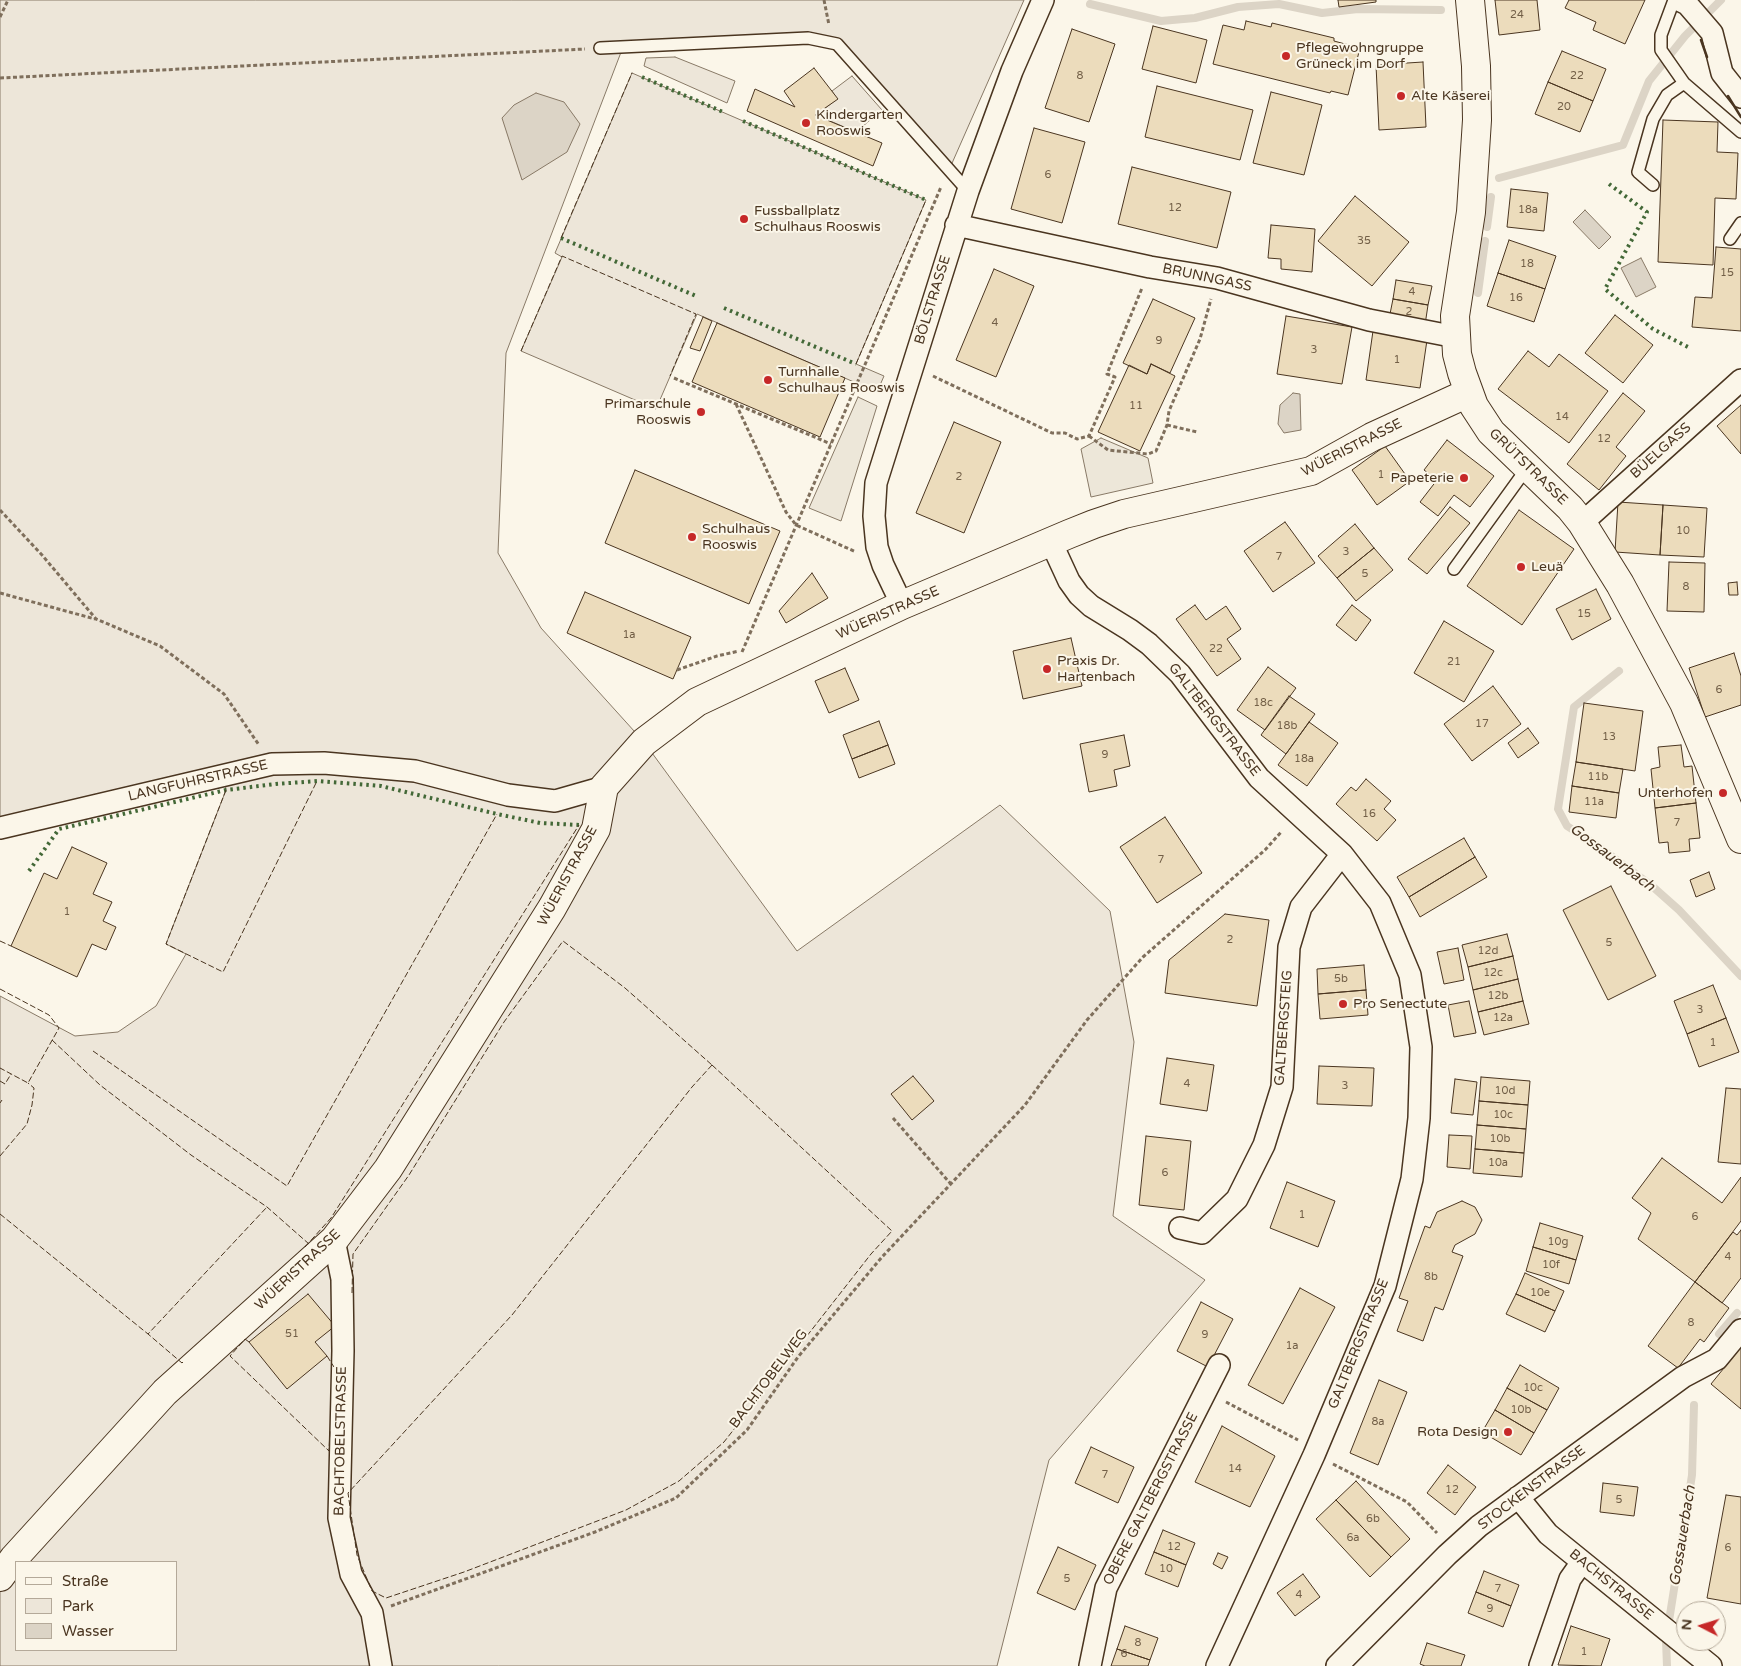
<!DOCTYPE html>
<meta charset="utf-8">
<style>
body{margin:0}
#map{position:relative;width:1741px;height:1666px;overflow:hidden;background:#fbf6e9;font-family:"Varela Round",sans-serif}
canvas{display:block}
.legend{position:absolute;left:15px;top:1561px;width:162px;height:90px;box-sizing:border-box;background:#fbf6e9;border:1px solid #b4a999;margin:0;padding:6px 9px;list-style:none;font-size:15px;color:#4a3520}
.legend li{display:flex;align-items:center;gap:10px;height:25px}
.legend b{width:25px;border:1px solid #b4a999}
.north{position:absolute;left:1676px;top:1601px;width:50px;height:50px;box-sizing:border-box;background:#fbf6e9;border:1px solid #b4a999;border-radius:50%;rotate:275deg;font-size:14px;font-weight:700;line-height:20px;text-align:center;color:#4a3520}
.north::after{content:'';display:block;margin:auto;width:18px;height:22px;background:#c62828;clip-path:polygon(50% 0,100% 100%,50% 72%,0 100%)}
</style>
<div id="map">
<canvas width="1741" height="1666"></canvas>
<ul class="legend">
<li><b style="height:6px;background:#fbf6e9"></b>Straße</li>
<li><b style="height:14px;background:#ede6d9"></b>Park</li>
<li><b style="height:14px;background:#dcd4c6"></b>Wasser</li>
</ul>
<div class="north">N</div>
</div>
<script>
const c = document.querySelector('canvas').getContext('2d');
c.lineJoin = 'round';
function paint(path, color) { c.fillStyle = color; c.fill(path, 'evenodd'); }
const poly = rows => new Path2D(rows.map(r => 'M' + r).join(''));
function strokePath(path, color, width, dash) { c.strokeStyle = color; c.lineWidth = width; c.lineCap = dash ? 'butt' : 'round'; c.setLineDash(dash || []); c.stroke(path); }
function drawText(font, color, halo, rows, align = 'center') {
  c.font = font + ' "Varela Round",sans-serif'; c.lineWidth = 4; c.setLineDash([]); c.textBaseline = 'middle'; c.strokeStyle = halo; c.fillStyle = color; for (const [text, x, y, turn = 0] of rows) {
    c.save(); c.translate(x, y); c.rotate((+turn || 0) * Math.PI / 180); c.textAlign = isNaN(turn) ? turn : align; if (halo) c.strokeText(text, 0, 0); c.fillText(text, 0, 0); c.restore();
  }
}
const green = poly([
 [0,0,1024,0,949,170,837,44,623,47,506,353,498,553,541,628,644,742,797,951,1000,805,1110,911,1134,1042,1113,1216,1205,1280,1049,1460,997,1666,0,1666,0,996,75,1036,118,1032,156,1006,186,954,166,944,226,790,224,775,0,828,0,0],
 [16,1562,176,1562,176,1650,16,1650,16,1562],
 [675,57,735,81,727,103,644,66,646,58,675,57],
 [632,73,926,200,856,364,884,376,877,392,697,314,656,409,521,351,562,257,555,253,632,73],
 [852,76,882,110,856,132,816,115,837,99,832,91,852,76]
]);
const parking = poly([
 [858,397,877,406,841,521,809,508,858,397],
 [1101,438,1148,458,1153,483,1091,497,1081,449,1101,438]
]);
const water = poly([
 [536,93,564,102,580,124,567,152,522,180,502,118,514,105,536,93],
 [1585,210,1611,237,1599,249,1573,222,1585,210],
 [1641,258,1656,287,1636,297,1621,268,1641,258],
 [1293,393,1300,394,1301,430,1284,433,1278,424,1280,405,1293,393]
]);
const stream = poly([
 [1090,4,1161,21,1195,18,1238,7,1279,4,1322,13,1358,9,1441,10],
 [1499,178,1623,145,1649,81,1685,36,1721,0],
 [1487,227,1491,197],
 [1478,293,1485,241],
 [1619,671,1574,707,1558,809,1567,826,1595,844,1652,886,1679,910,1741,976],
 [1719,1334,1737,1313],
 [1667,1666,1666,1640,1692,1475,1694,1405]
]);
const building = poly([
 [1338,0,1376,0,1376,2,1339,7,1338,0],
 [1495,0,1537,0,1540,30,1499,35,1495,0],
 [1569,0,1645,0,1625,44,1593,30,1596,22,1565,8,1569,0],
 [1246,21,1271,27,1272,23,1334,38,1334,41,1360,48,1348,95,1331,91,1330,93,1213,64,1223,25,1244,30,1246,21],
 [1153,26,1207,40,1196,83,1142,69,1153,26],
 [1072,29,1115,44,1089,122,1045,108,1072,29],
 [1562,51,1606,69,1593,101,1548,82,1562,51],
 [1423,62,1426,127,1379,130,1376,65,1423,62],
 [814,68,838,99,815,115,882,143,873,166,747,111,755,89,795,107,784,91,814,68],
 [1548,82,1593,101,1580,132,1535,114,1548,82],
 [1157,86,1253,110,1240,160,1145,137,1157,86],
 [1271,92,1322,105,1304,175,1253,163,1271,92],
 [1663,120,1718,122,1717,152,1738,153,1736,199,1715,198,1713,265,1658,262,1663,120],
 [1034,128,1085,142,1062,223,1011,209,1034,128],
 [1132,167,1231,192,1217,248,1118,224,1132,167],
 [1511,189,1548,193,1544,231,1507,227,1511,189],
 [1355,196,1409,242,1372,286,1318,241,1355,196],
 [1271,225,1315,229,1312,272,1281,269,1281,259,1268,258,1271,225],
 [1509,240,1556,256,1545,289,1498,273,1509,240],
 [1716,247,1741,249,1741,331,1692,327,1695,297,1712,298,1716,247],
 [994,269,1034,286,996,377,956,360,994,269],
 [1498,273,1545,289,1534,322,1487,306,1498,273],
 [1396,280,1432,286,1428,305,1393,299,1396,280],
 [1153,299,1195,318,1170,373,1151,364,1147,374,1123,363,1153,299],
 [1393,299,1428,305,1425,325,1389,319,1393,299],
 [1615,315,1653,345,1623,383,1585,353,1615,315],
 [1286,316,1352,327,1342,384,1277,374,1286,316],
 [703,317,712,321,700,351,690,348,703,317],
 [717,323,845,378,820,437,692,382,717,323],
 [1373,331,1427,340,1420,388,1366,380,1373,331],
 [1528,351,1549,367,1559,354,1608,391,1569,443,1498,389,1528,351],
 [1151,364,1175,376,1140,451,1098,432,1129,365,1147,374,1151,364],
 [1623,393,1645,411,1616,447,1626,456,1599,490,1567,464,1623,393],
 [1741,405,1741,454,1717,426,1741,405],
 [954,422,1001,442,964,533,916,513,954,422],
 [1447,440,1494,476,1470,507,1454,495,1438,516,1420,502,1437,480,1424,470,1447,440],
 [1385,446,1410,481,1377,505,1352,470,1385,446],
 [635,470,780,531,749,604,605,543,635,470],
 [1618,502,1663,505,1660,555,1615,552,1618,502],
 [1663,505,1707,508,1704,557,1660,555,1663,505],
 [1450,507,1470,523,1427,574,1408,559,1450,507],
 [1519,510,1574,549,1522,625,1467,586,1519,510],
 [1285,522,1315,563,1273,592,1244,551,1285,522],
 [1355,524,1374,548,1337,578,1318,556,1355,524],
 [1374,548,1393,570,1356,601,1337,578,1374,548],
 [1669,562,1705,563,1704,612,1667,611,1669,562],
 [812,573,828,598,786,623,779,611,812,573],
 [1737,582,1738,595,1729,595,1728,583,1737,582],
 [1596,589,1611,619,1572,640,1556,609,1596,589],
 [585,592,691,637,673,679,567,633,585,592],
 [1195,605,1206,620,1226,606,1241,629,1227,639,1241,659,1217,676,1176,619,1195,605],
 [1352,605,1371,620,1356,641,1336,625,1352,605],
 [1444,621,1494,651,1464,702,1414,673,1444,621],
 [1071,638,1082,686,1023,699,1013,651,1071,638],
 [1734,653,1741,676,1741,705,1705,717,1689,668,1734,653],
 [1268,667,1296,688,1265,730,1237,710,1268,667],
 [845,668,859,700,829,713,815,681,845,668],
 [1493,686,1521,724,1472,761,1444,724,1493,686],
 [1289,696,1315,714,1286,754,1261,735,1289,696],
 [1584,703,1643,711,1635,771,1576,762,1584,703],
 [879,721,888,745,852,759,843,735,879,721],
 [1309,722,1338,743,1307,786,1278,765,1309,722],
 [1528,728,1539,743,1518,758,1508,743,1528,728],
 [1124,735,1130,766,1114,770,1117,786,1089,792,1080,744,1124,735],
 [888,745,895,764,859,778,852,759,888,745],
 [1681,745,1684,767,1692,766,1696,803,1655,808,1651,769,1660,767,1658,747,1681,745],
 [1576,762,1623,769,1619,793,1572,786,1576,762],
 [1366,779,1391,801,1384,809,1396,820,1377,841,1336,804,1351,787,1356,791,1366,779],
 [1572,786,1619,793,1616,818,1569,812,1572,786],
 [1696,803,1700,838,1689,839,1690,851,1669,853,1668,842,1659,843,1655,808,1696,803],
 [1165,817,1202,873,1157,903,1120,847,1165,817],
 [1464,838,1475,857,1409,897,1397,877,1464,838],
 [72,847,107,863,93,894,112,902,103,921,116,927,106,950,92,944,77,977,11,946,44,873,57,879,72,847],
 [1475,857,1487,877,1420,917,1409,897,1475,857],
 [1709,872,1715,889,1696,897,1690,880,1709,872],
 [1611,886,1656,976,1608,1000,1563,910,1611,886],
 [1225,914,1269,920,1257,1006,1165,993,1169,960,1225,914],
 [1507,934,1513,956,1468,967,1462,945,1507,934],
 [1458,948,1464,980,1444,984,1437,952,1458,948],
 [1513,956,1518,979,1473,990,1468,967,1513,956],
 [1364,965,1366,990,1318,994,1317,969,1364,965],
 [1518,979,1523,1001,1478,1012,1473,990,1518,979],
 [1713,985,1726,1018,1687,1034,1674,1001,1713,985],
 [1366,990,1368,1015,1320,1019,1318,994,1366,990],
 [1469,1001,1476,1033,1454,1037,1448,1005,1469,1001],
 [1523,1001,1529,1024,1484,1035,1478,1012,1523,1001],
 [1726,1018,1739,1052,1699,1067,1687,1034,1726,1018],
 [1167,1058,1214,1065,1207,1111,1160,1104,1167,1058],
 [1319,1066,1374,1068,1372,1106,1317,1104,1319,1066],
 [913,1076,934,1101,912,1120,891,1094,913,1076],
 [1481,1077,1530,1081,1528,1105,1479,1101,1481,1077],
 [1455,1079,1477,1082,1473,1115,1451,1113,1455,1079],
 [1726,1088,1741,1089,1741,1164,1718,1162,1726,1088],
 [1479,1101,1528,1105,1526,1129,1477,1125,1479,1101],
 [1477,1125,1526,1129,1524,1153,1475,1149,1477,1125],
 [1449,1135,1472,1136,1470,1169,1447,1167,1449,1135],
 [1146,1136,1191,1141,1184,1210,1139,1205,1146,1136],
 [1475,1149,1524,1153,1522,1177,1473,1173,1475,1149],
 [1662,1158,1722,1203,1741,1177,1741,1221,1695,1282,1638,1239,1651,1213,1632,1198,1662,1158],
 [1287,1182,1335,1201,1318,1247,1270,1228,1287,1182],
 [1462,1201,1475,1207,1482,1220,1475,1234,1455,1245,1452,1252,1463,1256,1443,1310,1435,1307,1423,1341,1397,1331,1408,1301,1399,1298,1425,1226,1430,1228,1437,1212,1462,1201],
 [1540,1223,1583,1236,1576,1260,1533,1247,1540,1223],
 [1741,1230,1741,1278,1722,1303,1695,1282,1733,1232,1737,1235,1741,1230],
 [1533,1247,1576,1260,1569,1284,1526,1271,1533,1247],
 [1525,1273,1564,1291,1555,1311,1516,1294,1525,1273],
 [1695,1282,1729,1308,1704,1342,1700,1339,1678,1368,1648,1346,1695,1282],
 [1300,1288,1335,1307,1283,1404,1248,1385,1300,1288],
 [308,1294,335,1326,315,1342,327,1356,287,1389,249,1342,308,1294],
 [1516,1294,1555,1311,1545,1332,1506,1314,1516,1294],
 [1201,1302,1233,1319,1208,1367,1177,1351,1201,1302],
 [1741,1347,1741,1409,1711,1384,1741,1347],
 [1520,1365,1559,1388,1547,1410,1507,1388,1520,1365],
 [1379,1380,1407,1392,1378,1465,1350,1453,1379,1380],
 [1507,1388,1547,1410,1534,1433,1495,1410,1507,1388],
 [1495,1410,1534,1433,1521,1455,1482,1432,1495,1410],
 [1222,1426,1275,1456,1250,1507,1195,1482,1222,1426],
 [1091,1447,1134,1467,1118,1503,1075,1483,1091,1447],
 [1448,1465,1476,1487,1455,1515,1427,1493,1448,1465],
 [1356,1481,1410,1539,1391,1557,1336,1500,1356,1481],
 [1603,1483,1638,1487,1634,1516,1600,1512,1603,1483],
 [1726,1495,1741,1497,1741,1604,1707,1598,1726,1495],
 [1336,1500,1391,1557,1370,1577,1316,1519,1336,1500],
 [1163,1530,1195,1543,1186,1565,1154,1552,1163,1530],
 [1058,1547,1096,1565,1075,1610,1037,1593,1058,1547],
 [1154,1552,1186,1565,1178,1587,1145,1574,1154,1552],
 [1218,1553,1228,1557,1222,1569,1213,1564,1218,1553],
 [1484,1571,1519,1585,1511,1606,1476,1592,1484,1571],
 [1303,1574,1320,1597,1295,1616,1277,1593,1303,1574],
 [1476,1592,1511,1606,1503,1627,1468,1613,1476,1592],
 [1125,1626,1158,1638,1150,1660,1117,1649,1125,1626],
 [1571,1626,1610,1639,1601,1666,1558,1665,1571,1626],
 [1427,1643,1465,1655,1461,1666,1425,1666,1420,1664,1427,1643],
 [1117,1649,1150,1660,1148,1666,1111,1666,1117,1649]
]);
const path = poly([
 [824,0,829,25],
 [0,17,8,0],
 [0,78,585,49],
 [933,376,1052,433,1065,433,1077,439,1089,436,1115,377,1107,374,1142,288],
 [674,378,831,444],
 [736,404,786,512,796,525,856,552],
 [1167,425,1197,432],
 [1089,436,1108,450,1148,454,1156,451,1167,425,1169,411,1200,339,1211,299],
 [0,510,42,555,96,619,160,646,224,694,259,745],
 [0,593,95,619],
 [742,652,941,187],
 [677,670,717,656,739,651],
 [893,1118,950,1183],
 [1226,1402,1298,1440],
 [1333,1464,1407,1502,1437,1533],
 [391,1606,595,1532,676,1498,747,1430,798,1357,882,1257,1025,1105,1087,1020,1143,957,1265,850,1282,831]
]);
const lane = poly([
 [600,48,808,38,837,44,968,191],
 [1684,83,1741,132],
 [1653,185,1638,172,1653,119,1667,95,1684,83,1661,50,1661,35,1674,0],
 [1730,239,1741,223],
 [1454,569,1527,468]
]);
const street = poly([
 [1679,0,1687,4,1712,33,1722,73,1741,97],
 [956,225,1150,267,1217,278,1369,320,1456,337],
 [1582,523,1741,380],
 [1051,542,1069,581,1079,595,1091,606,1130,630,1149,644,1180,674,1259,778,1342,854,1380,903,1410,975,1421,1047,1419,1118,1412,1179,1385,1286,1314,1455,1217,1666],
 [902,605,883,565,877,547,874,516,876,483,968,191,1012,71,1043,0],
 [0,828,272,764,324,763,415,771,508,795,555,801,604,787],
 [1180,1228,1202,1233,1237,1199,1264,1145,1282,1087,1289,947,1301,907,1342,854],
 [334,1240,342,1279,343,1351,339,1518,351,1574,372,1613,381,1666],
 [1518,1497,1548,1534,1711,1666],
 [1090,1666,1106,1588,1219,1365],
 [1337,1666,1447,1555,1479,1526,1683,1377,1717,1359,1741,1330],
 [1540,1666,1570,1579,1582,1562]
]);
const secondary = poly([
 [1470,0,1476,66,1477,120,1471,212,1455,316,1457,354,1462,373,1474,406,1491,432,1570,508,1582,523,1620,584,1684,703,1741,839],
 [0,1577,14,1558,165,1392,334,1240,388,1169,552,908,596,829,604,787,644,742,697,702,902,605,1069,534,1094,524,1124,514,1311,471,1372,437,1468,393]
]);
const hedge = poly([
 [642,77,723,112],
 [743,121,926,200],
 [1609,184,1647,212,1605,289,1653,329,1688,347],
 [561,238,696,296],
 [724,308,856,364],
 [29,871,59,829,226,790,276,784,317,781,381,786,497,814,540,823,579,825]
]);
const fence = poly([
 [561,238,632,73],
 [521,351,562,256,696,314,670,376],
 [856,364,926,200],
 [226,790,166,944,223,972,317,781],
 [0,941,11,946],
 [0,989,49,1015,59,1028,28,1083,0,1068],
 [52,1040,100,1085,191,1155,267,1207,309,1244],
 [93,1051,287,1186,497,814],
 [712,1065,892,1231,871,1254,724,1442,679,1481,626,1510,464,1572,386,1598,372,1591,357,1555,348,1493,512,1315,692,1087,712,1065],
 [0,1081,5,1084,11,1074],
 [0,1103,2,1100],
 [0,1156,27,1124,32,1105,34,1088,28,1083],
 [0,1214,148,1334],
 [305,1247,331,1218,579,825],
 [352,1293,353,1254,409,1175,504,1022,563,941,625,988,712,1065],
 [249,1342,245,1339,230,1356,329,1451,330,1430],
 [327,1356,334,1367],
 [183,1362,182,1363,148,1334,267,1207]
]);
const wall = poly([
 [1701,40,1707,57],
 [1728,96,1741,117]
]);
const markers = [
 [1286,56,5,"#c62828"],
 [1401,96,5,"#c62828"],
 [806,123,5,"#c62828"],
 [744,219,5,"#c62828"],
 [768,380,5,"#c62828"],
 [701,412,5,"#c62828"],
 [1464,478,5,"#c62828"],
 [692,537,5,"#c62828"],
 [1521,567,5,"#c62828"],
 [1047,669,5,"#c62828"],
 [1723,793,5,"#c62828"],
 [1343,1004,5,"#c62828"],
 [1508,1432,5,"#c62828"]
];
const numberNames = [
 ["24",1517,15],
 ["8",1080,76],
 ["22",1577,76],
 ["20",1564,107],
 ["6",1048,175],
 ["12",1175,208],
 ["18a",1528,210],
 ["35",1364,241],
 ["18",1527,264],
 ["15",1727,273],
 ["4",1412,292],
 ["16",1516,298],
 ["2",1409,312],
 ["4",995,323],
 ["9",1159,341],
 ["3",1314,350],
 ["1",1397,360],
 ["11",1136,406],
 ["14",1562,417],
 ["12",1604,439],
 ["1",1381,475],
 ["2",959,477],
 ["10",1683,531],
 ["3",1346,552],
 ["7",1279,557],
 ["5",1365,574],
 ["8",1686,587],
 ["15",1584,614],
 ["1a",629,635],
 ["22",1216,649],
 ["21",1454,662],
 ["6",1719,690],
 ["18c",1263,703],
 ["17",1482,724],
 ["18b",1287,726],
 ["13",1609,737],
 ["9",1105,755],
 ["18a",1304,759],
 ["11b",1598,777],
 ["11a",1594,802],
 ["16",1369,814],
 ["7",1677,823],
 ["7",1161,860],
 ["1",67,912],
 ["2",1230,940],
 ["5",1609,943],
 ["12d",1488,951],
 ["12c",1493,973],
 ["5b",1341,979],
 ["12b",1498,996],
 ["3",1700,1010],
 ["12a",1503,1018],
 ["1",1713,1043],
 ["4",1187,1084],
 ["3",1345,1086],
 ["10d",1505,1091],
 ["10c",1503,1115],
 ["10b",1500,1139],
 ["10a",1498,1163],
 ["6",1165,1173],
 ["1",1302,1215],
 ["6",1695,1217],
 ["10g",1558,1242],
 ["4",1728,1257],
 ["10f",1551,1265],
 ["8b",1431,1277],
 ["10e",1540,1293],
 ["8",1691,1323],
 ["51",292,1334],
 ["9",1205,1335],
 ["1a",1292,1346],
 ["10c",1533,1388],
 ["10b",1521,1410],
 ["8a",1378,1422],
 ["14",1235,1469],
 ["7",1105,1475],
 ["12",1452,1490],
 ["5",1619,1500],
 ["6b",1373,1519],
 ["6a",1353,1538],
 ["12",1174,1547],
 ["6",1728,1548],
 ["10",1166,1569],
 ["5",1067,1579],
 ["7",1498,1589],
 ["4",1299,1595],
 ["9",1490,1609],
 ["8",1138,1643],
 ["1",1584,1652],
 ["6",1124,1654]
];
const poiNames = [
 ["Pflegewohngruppe",1296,48],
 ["Grüneck im Dorf",1296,64],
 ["Alte Käserei",1411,96],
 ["Kindergarten",816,115],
 ["Rooswis",816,131],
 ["Fussballplatz",754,211],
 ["Schulhaus Rooswis",754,227],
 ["Turnhalle",778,372],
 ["Schulhaus Rooswis",778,388],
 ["Primarschule",691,404,"right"],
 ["Rooswis",691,420,"right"],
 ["Papeterie",1454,478,"right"],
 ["Schulhaus",702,529],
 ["Rooswis",702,545],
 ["Leuä",1531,567],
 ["Praxis Dr.",1057,661],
 ["Hartenbach",1057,677],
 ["Unterhofen",1713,793,"right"],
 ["Pro Senectute",1353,1004],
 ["Rota Design",1498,1432,"right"]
];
const streetNames = [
 ["BRUNNGASS",1207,278,12],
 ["BÖLSTRASSE",933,300,-73],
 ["WÜERISTRASSE",1352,448,-27],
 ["BÜELGASS",1661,451,-42],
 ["GRÜTSTRASSE",1528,467,44],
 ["WÜERISTRASSE",888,613,-24],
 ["GALTBERGSTRASSE",1214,720,52],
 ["LANGFUHRSTRASSE",198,781,-13],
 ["WÜERISTRASSE",568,876,-62],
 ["GALTBERGSTEIG",1284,1028,-86],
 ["WÜERISTRASSE",298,1270,-43],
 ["GALTBERGSTRASSE",1359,1344,-68],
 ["BACHTOBELWEG",769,1379,-53],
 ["BACHTOBELSTRASSE",341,1441,-89],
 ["STOCKENSTRASSE",1532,1488,-37],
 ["OBERE GALTBERGSTRASSE",1151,1499,-63],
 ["BACHSTRASSE",1611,1585,39]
];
const waterNames = [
 ["Gossauerbach",1612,858,37],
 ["Gossauerbach",1683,1536,-81]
];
paint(green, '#ede6d9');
strokePath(green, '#887966', 1);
paint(parking, '#ede7d9');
strokePath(parking, '#887966', 1);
paint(water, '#dcd4c6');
strokePath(water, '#887966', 1);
strokePath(stream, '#dcd4c6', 8);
paint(building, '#ecdcbc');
strokePath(building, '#4a3520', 1);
strokePath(lane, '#4a3520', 14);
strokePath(street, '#4a3520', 24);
strokePath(secondary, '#4a3520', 30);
strokePath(path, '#7f6f5c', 3, [4, 2.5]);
strokePath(lane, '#fbf6e9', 11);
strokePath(street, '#fbf6e9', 21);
strokePath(secondary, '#fbf6e9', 28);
strokePath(hedge, '#436837', 4, [2.5, 4]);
strokePath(fence, '#4a3520', 1, [6, 2.5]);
strokePath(wall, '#4a3520', 2.5);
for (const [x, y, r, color] of markers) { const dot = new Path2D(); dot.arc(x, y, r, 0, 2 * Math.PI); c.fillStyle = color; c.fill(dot); strokePath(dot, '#fbf6e9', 2); }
drawText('11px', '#725f47', null, numberNames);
drawText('14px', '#4a3520', '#fbf6e9', poiNames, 'left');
drawText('14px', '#4a3520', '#fbf6e9', streetNames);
drawText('italic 15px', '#4a3520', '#fbf6e9', waterNames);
</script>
